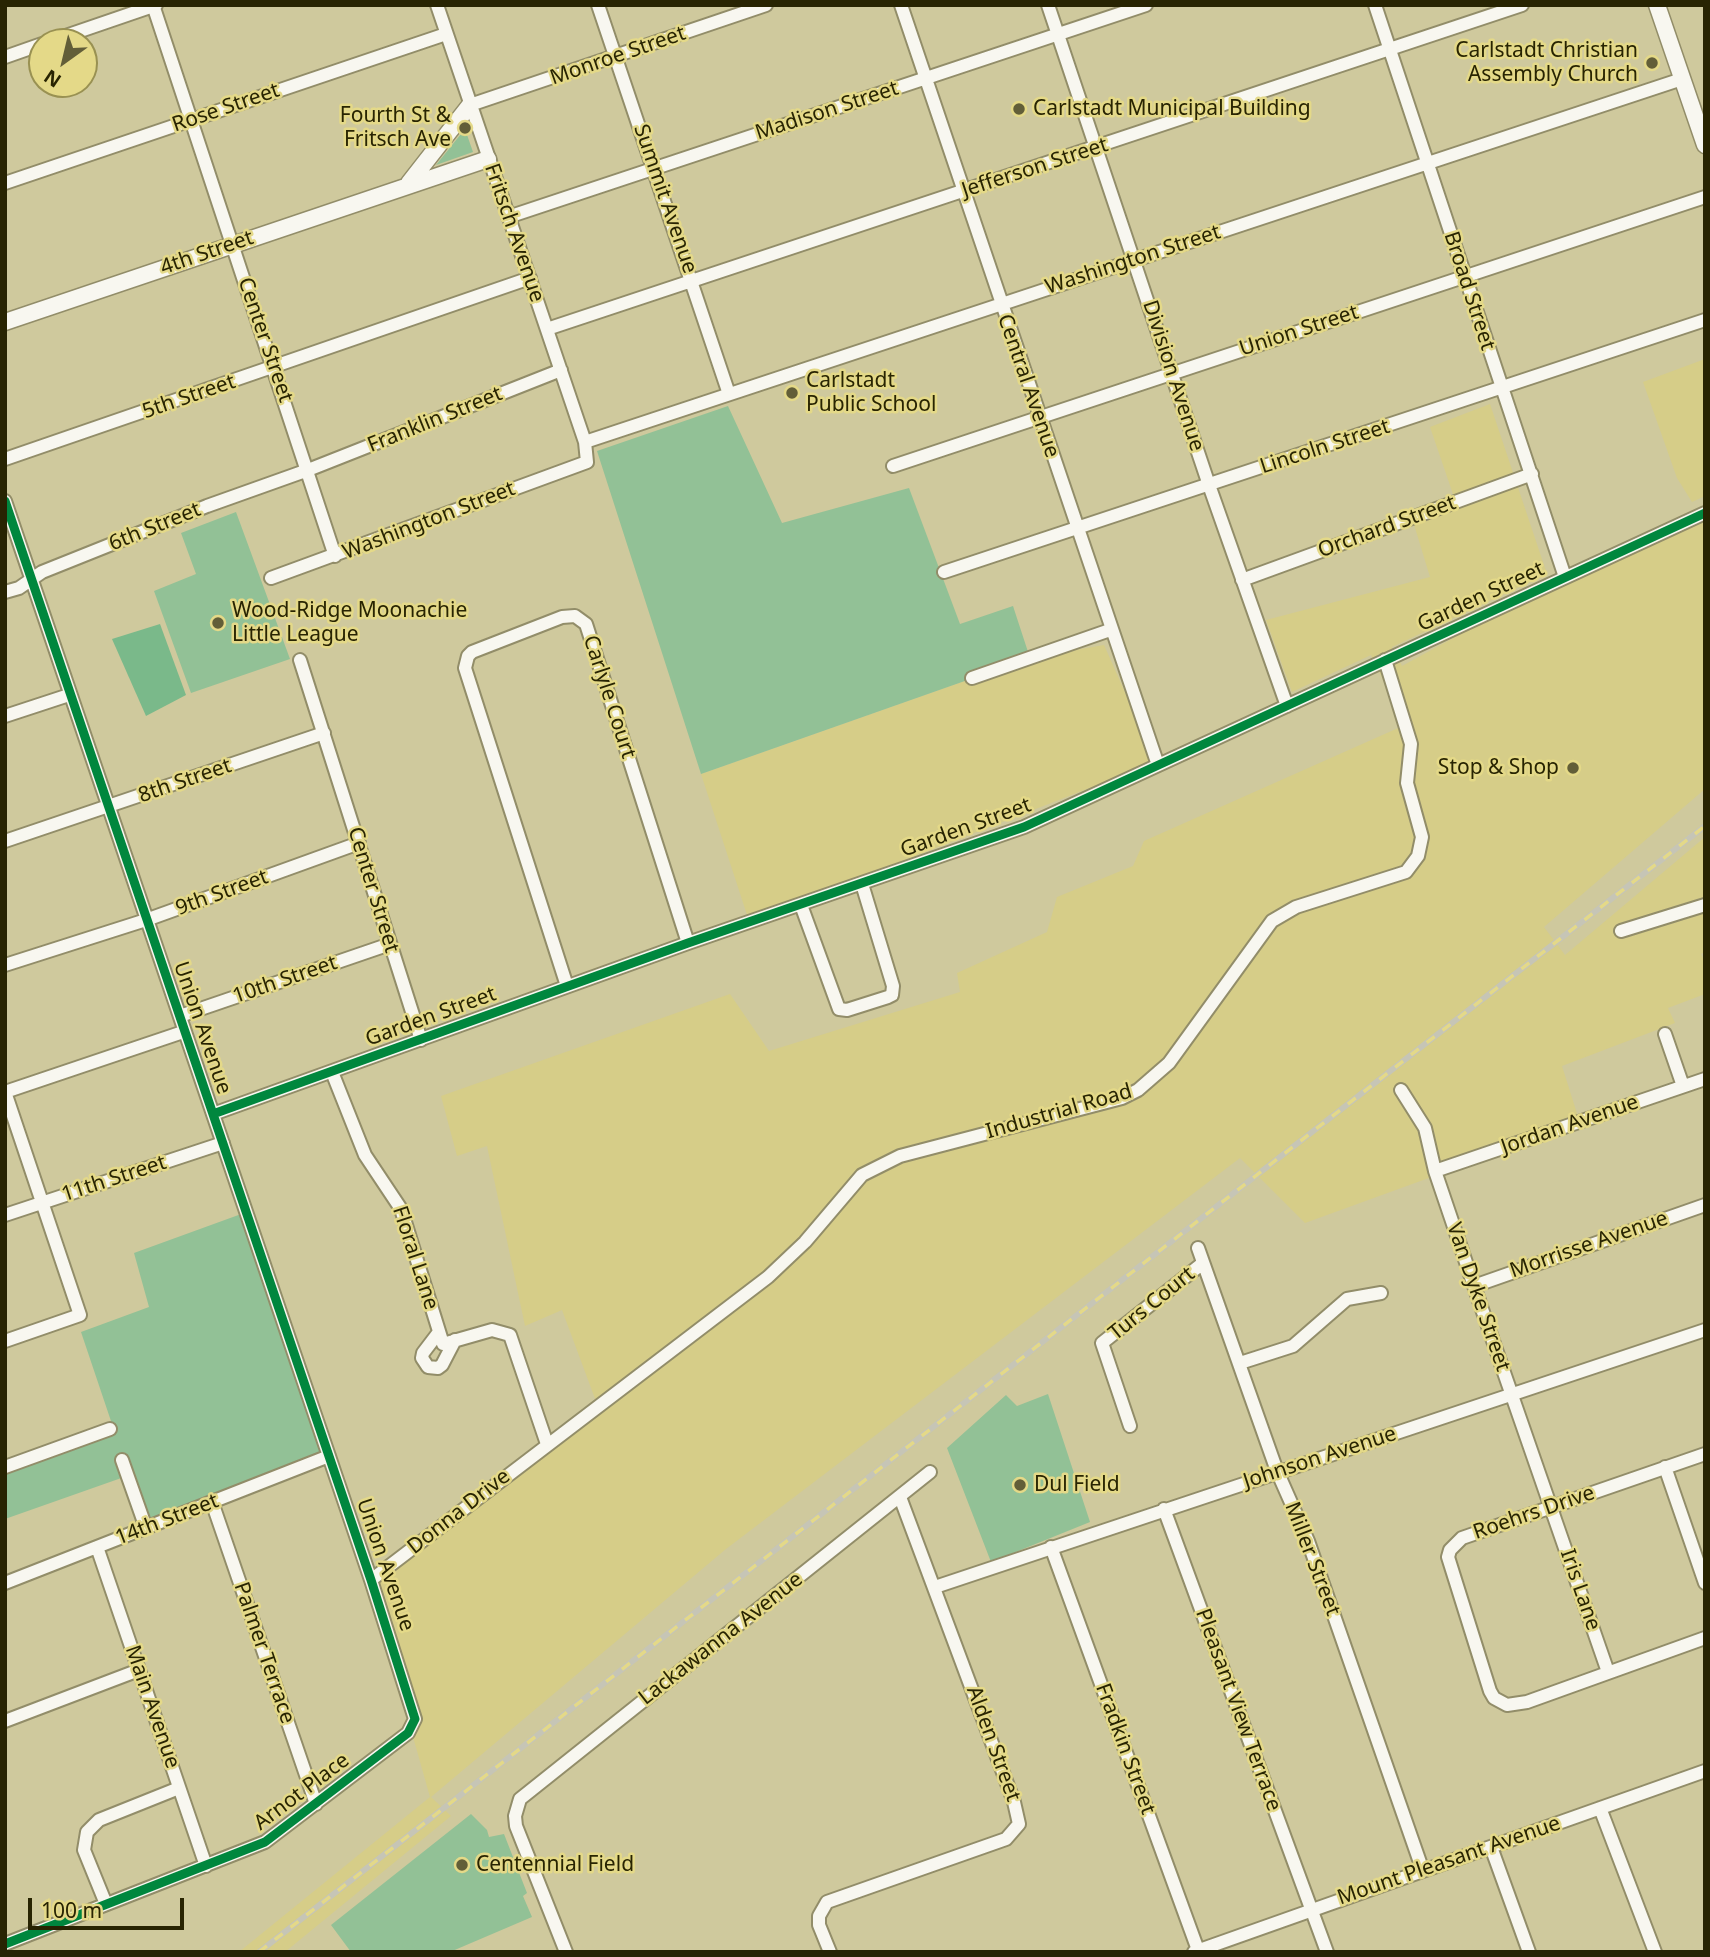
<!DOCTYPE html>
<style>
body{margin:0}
#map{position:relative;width:1710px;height:1957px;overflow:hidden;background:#cfc99d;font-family:"Noto Sans",sans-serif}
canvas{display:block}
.frame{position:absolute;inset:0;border:7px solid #282402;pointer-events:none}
.north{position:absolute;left:28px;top:28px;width:70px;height:70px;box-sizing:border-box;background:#e4d988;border:2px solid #999152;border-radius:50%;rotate:214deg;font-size:19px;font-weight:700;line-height:28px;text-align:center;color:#282402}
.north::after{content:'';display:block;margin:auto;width:24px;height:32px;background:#625e38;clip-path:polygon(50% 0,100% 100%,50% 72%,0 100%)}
.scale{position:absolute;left:28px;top:1898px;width:156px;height:32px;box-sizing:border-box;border:4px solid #282402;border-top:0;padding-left:9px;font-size:21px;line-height:24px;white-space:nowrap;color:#282402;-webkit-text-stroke:5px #e4d988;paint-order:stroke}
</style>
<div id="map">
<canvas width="1710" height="1957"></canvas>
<div class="frame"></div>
<div class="north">N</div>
<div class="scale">100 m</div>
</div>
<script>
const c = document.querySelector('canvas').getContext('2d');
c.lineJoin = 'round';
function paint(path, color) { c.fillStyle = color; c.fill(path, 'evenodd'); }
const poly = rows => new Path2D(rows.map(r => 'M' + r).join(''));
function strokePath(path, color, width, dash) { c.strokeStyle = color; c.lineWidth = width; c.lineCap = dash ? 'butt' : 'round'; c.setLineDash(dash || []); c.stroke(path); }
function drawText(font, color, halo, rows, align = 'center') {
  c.font = font + ' "Noto Sans",sans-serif'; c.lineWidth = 5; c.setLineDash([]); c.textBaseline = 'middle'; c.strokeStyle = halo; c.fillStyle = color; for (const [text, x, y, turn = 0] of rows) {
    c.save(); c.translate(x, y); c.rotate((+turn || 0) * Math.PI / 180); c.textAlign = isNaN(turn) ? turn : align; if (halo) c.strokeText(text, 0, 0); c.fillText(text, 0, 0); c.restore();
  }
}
const built = poly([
 [1705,359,1705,496,1692,502,1677,478,1643,382],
 [1490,404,1547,574,1392,647,1402,666,1565,577,1705,513,1705,789,1544,927,1565,955,1705,837,1705,952,1701,954,1705,962,1705,994,1668,1008,1675,1023,1562,1066,1580,1123,1305,1223,1240,1158,726,1549,431,1797,451,1816,285,1952,239,1952,430,1797,369,1581,597,1404,562,1310,525,1326,487,1146,457,1156,441,1096,730,994,769,1051,960,992,957,973,1047,932,1057,897,1133,866,1144,841,1405,725,1371,655,1292,692,1266,620,1430,577,1412,518,1455,500,1430,427],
 [1104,645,1156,762,749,921,701,774,1030,658]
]);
const green = poly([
 [465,129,473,152,436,165],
 [728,406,782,523,909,488,960,624,1013,606,1030,658,701,774,597,451],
 [236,512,290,659,191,693,154,591,196,574,181,533],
 [244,1213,327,1461,142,1529,127,1476,5,1519,5,1466,114,1430,81,1332,149,1307,134,1253],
 [1048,1394,1090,1522,991,1562,947,1448,1006,1395,1017,1406],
 [471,1814,487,1830,489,1837,504,1834,527,1893,523,1896,532,1917,450,1952,351,1952,331,1925]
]);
const forest = poly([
 [160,624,186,695,146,716,112,639]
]);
const minor = poly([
 [153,5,335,556],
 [598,5,729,394],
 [901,5,1158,765],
 [1048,5,1209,485,1287,706],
 [1375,5,1565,577],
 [48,42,156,5],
 [5,57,42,44],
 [470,105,766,5],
 [5,183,446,34],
 [508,217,1146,5],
 [547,329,1522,5],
 [585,442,1682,79],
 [5,459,530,278],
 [893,466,1705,197],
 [5,501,371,1580,415,1719,408,1733,265,1842,5,1944],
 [944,572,1705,320],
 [271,578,587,462,585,442,437,5],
 [1242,580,1532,474],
 [5,592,19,588,42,572,207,506,308,470,561,370],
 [300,660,421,1040],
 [972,678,1110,630],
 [5,716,69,695],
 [5,841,324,733],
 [801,905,839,1009,847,1010,888,997,892,995,893,986,862,884],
 [1621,931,1705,905],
 [5,965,146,920,359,843],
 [567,986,465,668,468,656,472,652,562,617,575,616,586,624,688,943],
 [180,1016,390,944],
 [1665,1034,1683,1086],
 [332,1072,365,1155,401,1209,443,1344,492,1330,510,1335,547,1444],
 [1401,1090,1425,1128,1435,1171,1474,1286,1608,1672],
 [5,1092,80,1315,5,1341],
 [5,1092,183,1032],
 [213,1114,688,943,1024,827,1705,513],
 [1435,1171,1705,1079],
 [5,1215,223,1143],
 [1198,1248,1277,1471,1308,1541,1423,1871],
 [1474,1286,1705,1205],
 [439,1332,423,1353,422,1358,428,1367,438,1368,442,1365,455,1340],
 [1240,1363,1293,1346,1347,1299,1381,1293],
 [1130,1426,1102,1343,1203,1263],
 [1705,1454,1462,1538,1450,1550,1448,1557,1490,1691,1494,1698,1507,1705,1527,1702,1705,1638],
 [122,1460,146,1528],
 [5,1467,110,1429],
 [1665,1467,1705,1583],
 [212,1502,316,1804],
 [1164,1509,1327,1952],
 [97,1547,206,1866],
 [1051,1547,1198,1950],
 [371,1580,768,1277,805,1242,862,1175,900,1156,1122,1098,1138,1090,1169,1063,1272,921,1296,907,1406,872,1418,856,1422,837,1407,783,1411,744,1385,660],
 [5,1583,329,1456],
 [935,1587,1705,1330],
 [5,1721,139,1670],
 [1600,1808,1655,1952],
 [1491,1847,1529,1952],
 [106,1904,84,1850,87,1832,99,1820,179,1788],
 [566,1952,516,1826,515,1816,520,1799,930,1472],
 [830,1952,819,1925,819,1916,827,1902,1006,1839,1019,1824,1014,1802,900,1497],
 [1194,1952,1705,1771]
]);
const tertiary = poly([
 [1657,5,1705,145],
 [409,183,470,105],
 [5,322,488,159]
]);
const rail = poly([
 [259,1952,1705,826]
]);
const cycleway = poly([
 [5,501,371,1580,415,1719,408,1733,265,1842,5,1944],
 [213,1114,688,943,1024,827,1705,513]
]);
const markers = [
 [1652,63,7,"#625e38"],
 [1019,109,7,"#625e38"],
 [465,128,7,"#625e38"],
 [792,393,7,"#625e38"],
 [218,623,7,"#625e38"],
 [1573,768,7,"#625e38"],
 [1020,1485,7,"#625e38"],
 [462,1865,7,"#625e38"]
];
const poiNames = [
 ["Carlstadt Christian",1638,51,"right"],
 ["Assembly Church",1638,75,"right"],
 ["Carlstadt Municipal Building",1033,109],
 ["Fourth St &",451,116,"right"],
 ["Fritsch Ave",451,140,"right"],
 ["Carlstadt",806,381],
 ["Public School",806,405],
 ["Wood-Ridge Moonachie",232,611],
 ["Little League",232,635],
 ["Stop & Shop",1559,768,"right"],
 ["Dul Field",1034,1485],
 ["Centennial Field",476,1865]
];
const streetNames = [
 ["Monroe Street",618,56,-19],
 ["Rose Street",226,108,-19],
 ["Madison Street",827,111,-18],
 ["Jefferson Street",1035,168,-18],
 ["Summit Avenue",665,199,71],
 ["Fritsch Avenue",514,233,71],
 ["4th Street",207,253,-19],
 ["Washington Street",1133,260,-18],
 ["Broad Street",1469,291,72],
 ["Union Street",1299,331,-18],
 ["Center Street",265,340,71],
 ["Division Avenue",1173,376,72],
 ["Central Avenue",1028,386,71],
 ["5th Street",189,397,-19],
 ["Franklin Street",435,420,-22],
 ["Lincoln Street",1325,447,-18],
 ["Washington Street",429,521,-21],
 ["6th Street",155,527,-22],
 ["Orchard Street",1387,527,-20],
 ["Garden Street",1481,597,-25],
 ["Carlyle Court",609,697,72],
 ["8th Street",185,781,-19],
 ["Garden Street",966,828,-20],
 ["Center Street",373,890,73],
 ["9th Street",222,893,-20],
 ["10th Street",285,980,-19],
 ["Garden Street",431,1017,-20],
 ["Union Avenue",202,1028,71],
 ["Industrial Road",1059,1112,-16],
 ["Jordan Avenue",1570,1125,-19],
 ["11th Street",114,1179,-18],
 ["Morrisse Avenue",1589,1245,-19],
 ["Floral Lane",415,1258,72],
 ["Van Dyke Street",1478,1297,71],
 ["Turs Court",1152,1304,-39],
 ["Johnson Avenue",1320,1458,-18],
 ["Donna Drive",459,1512,-38],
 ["Roehrs Drive",1534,1513,-19],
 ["14th Street",167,1520,-21],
 ["Miller Street",1312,1559,69],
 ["Union Avenue",385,1565,71],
 ["Iris Lane",1580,1590,71],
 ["Lackawanna Avenue",721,1639,-38],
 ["Palmer Terrace",264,1653,71],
 ["Main Avenue",152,1707,71],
 ["Pleasant View Terrace",1238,1710,70],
 ["Alden Street",993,1744,70],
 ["Fradkin Street",1125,1749,70],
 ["Arnot Place",302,1792,-37],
 ["Mount Pleasant Avenue",1449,1861,-19]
];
paint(built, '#d6cd88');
paint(green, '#92c196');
paint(forest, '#7ab98a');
strokePath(minor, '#928d69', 16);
strokePath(tertiary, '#928d69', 19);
strokePath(minor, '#f8f7f0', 12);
strokePath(tertiary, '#f8f7f0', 16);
strokePath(rail, '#c6c5b6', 6);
strokePath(rail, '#e4d988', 3.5, [10]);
strokePath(cycleway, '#00873e', 9);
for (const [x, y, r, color] of markers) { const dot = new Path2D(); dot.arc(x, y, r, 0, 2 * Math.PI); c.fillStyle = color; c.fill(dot); strokePath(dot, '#e4d988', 2.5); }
drawText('21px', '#282402', '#e4d988', poiNames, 'left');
drawText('21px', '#282402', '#e4d988', streetNames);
</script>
